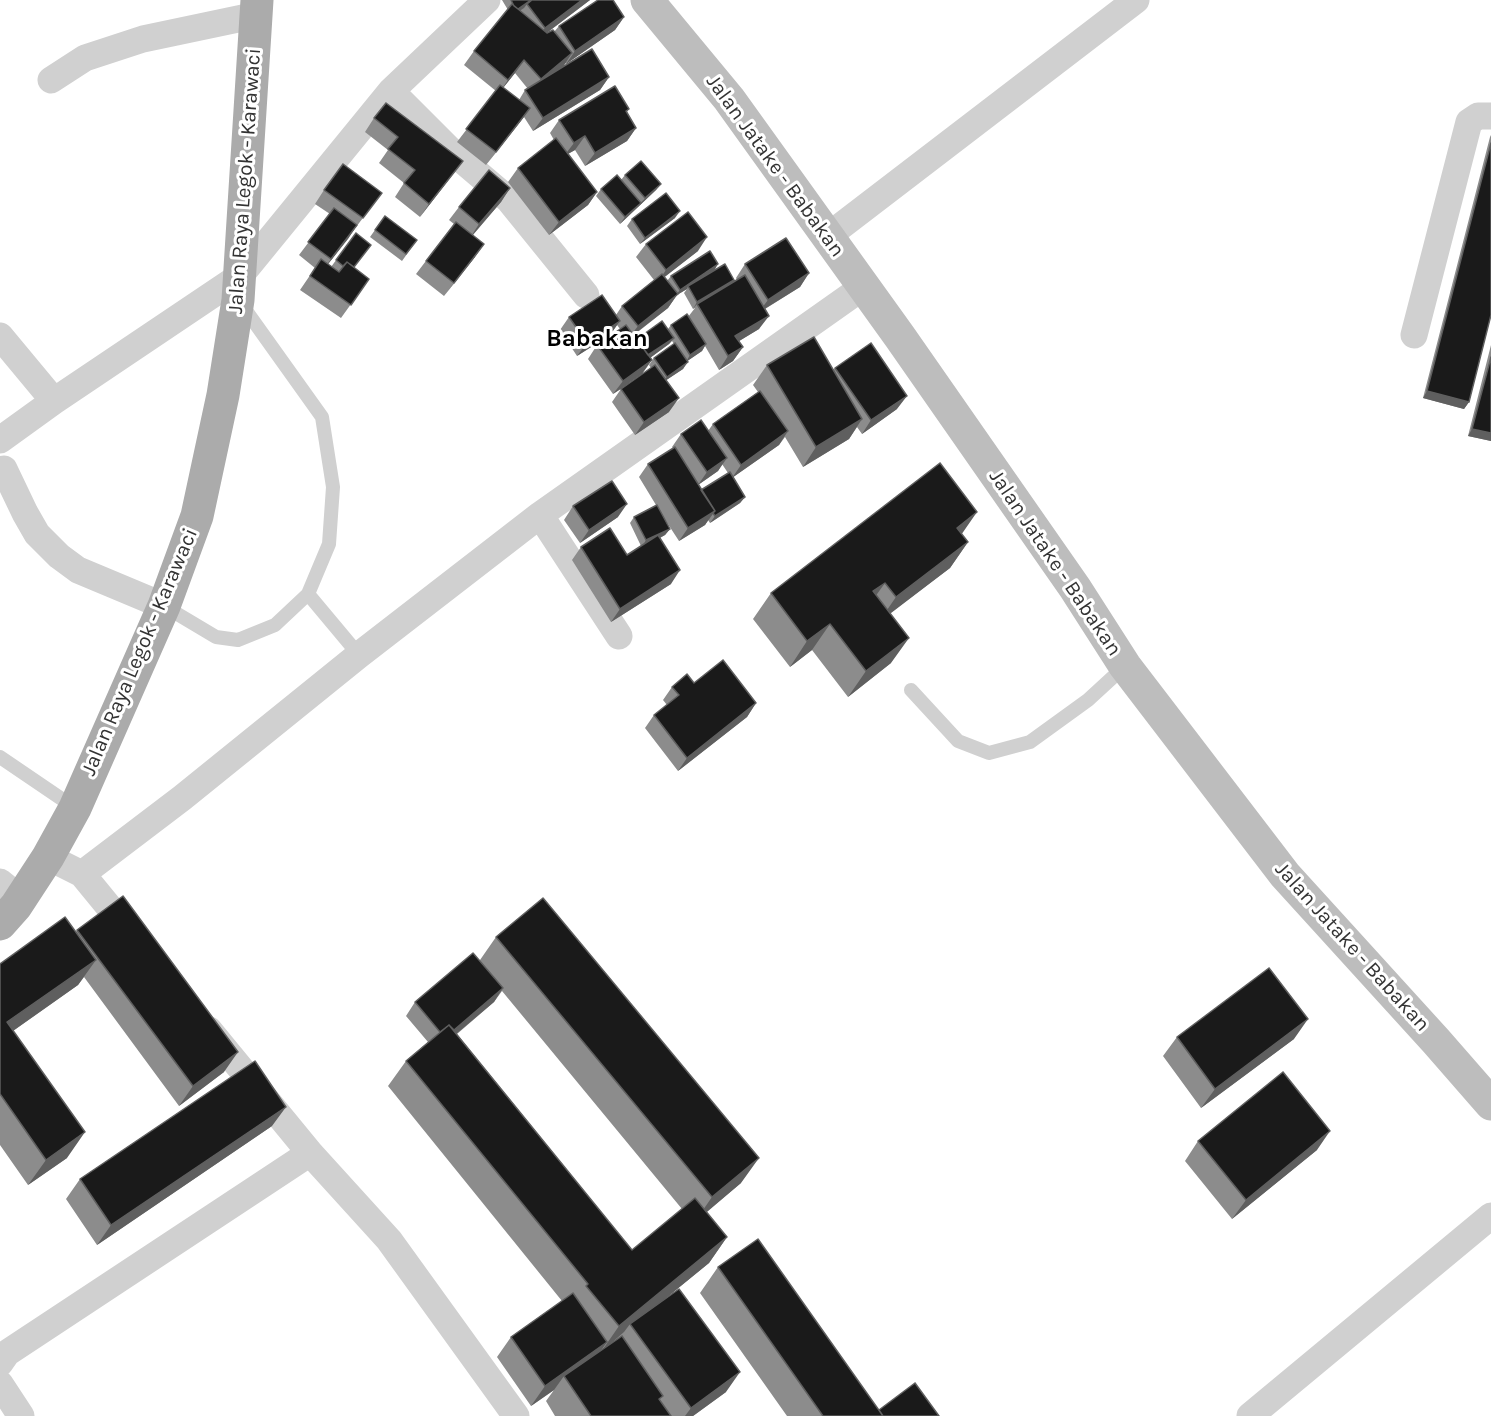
<!DOCTYPE html>
<style>
body{margin:0}
canvas{display:block;background:#fff}
</style>
<canvas width="1491" height="1416"></canvas>
<script>
const c = document.querySelector('canvas').getContext('2d');
c.lineJoin = 'round';
const poly = rows => new Path2D(rows.map(r => 'M' + r).join(''));
function strokePath(path, color, width, dash) { c.strokeStyle = color; c.lineWidth = width; c.lineCap = dash ? 'butt' : 'round'; c.setLineDash(dash || []); c.stroke(path); }
function paint(path, color) { c.fillStyle = color; c.fill(path, 'evenodd'); }
function drawText(font, color, halo, rows, align = 'center') {
  c.font = font + ' Karla,sans-serif'; c.lineWidth = 6; c.setLineDash([]); c.textBaseline = 'middle'; c.strokeStyle = halo; c.fillStyle = color; for (const [text, x, y, turn = 0] of rows) {
    c.save(); c.translate(x, y); c.rotate((+turn || 0) * Math.PI / 180); c.textAlign = isNaN(turn) ? turn : align; if (halo) c.strokeText(text, 0, 0); c.fillText(text, 0, 0); c.restore();
  }
}
const service = poly([
 [308,594,359,655],
 [164,606,216,637,238,640,275,625,308,594,329,544,333,487,322,417,242,305],
 [911,690,958,741,989,753,1030,742,1088,700,1125,666],
 [0,757,75,808]
]);
const minor = poly([
 [51,80,85,58,143,39,257,15],
 [391,91,449,149,509,200,586,295],
 [828,236,1136,0],
 [1414,335,1469,122,1478,116,1491,116],
 [0,336,54,401],
 [0,440,54,401,240,276,391,91,487,0],
 [4,469,25,513,37,534,59,556,78,570,164,606],
 [540,515,619,636],
 [48,857,82,874,132,935],
 [82,874,182,798,359,655,540,515,863,287],
 [0,882,21,899],
 [209,1030,310,1153,389,1240,516,1416],
 [0,1363,7,1353,310,1153],
 [0,1384,21,1416],
 [1250,1416,1491,1216]
]);
const secondary = poly([
 [647,0,729,99,900,337,1075,588,1125,666,1285,875,1436,1041,1491,1104]
]);
const primary = poly([
 [0,924,16,906,48,857,75,808,164,606,197,516,223,395,238,300,257,0]
]);
const wall = poly([
 [502,0,590,0,548,32,554,32,559,26,624,17,615,30,566,64,565,63,563,67,609,77,600,90,533,131,524,117,486,165,457,142,496,91,464,65,474,51,508,10],
 [515,73,528,89,525,90,519,100,503,88],
 [629,109,627,112,636,128,627,141,585,166,575,150,568,154,597,192,588,205,549,235,508,182,518,168,554,140,550,133,559,120],
 [374,118,463,161,420,217,395,197,404,183,379,163,388,150,365,132],
 [1491,135,1491,315,1469,402,1464,409,1423,398,1490,137],
 [625,175,661,184,656,190,620,224,596,196,601,189,621,180],
 [510,188,501,202,473,235,475,257,444,296,416,274,454,224,449,220,459,207],
 [324,190,372,206,328,264,331,267,356,233,354,267,369,279,341,318,300,290,315,268,299,255,330,214,315,204],
 [385,216,417,240,402,261,370,237],
 [675,218,640,244,627,226,632,219],
 [646,244,698,251,664,277,667,281,671,276,714,271,732,283,737,280,736,278,745,264,809,273,800,287,765,309,759,329,739,341,743,347,733,361,719,370,705,346,702,351,687,361,683,369,666,380,669,412,635,435,612,402,621,389,613,394,588,359,597,345,620,329,617,325,610,335,577,356,560,330,569,317,616,315,622,306,654,280,636,257],
 [687,289,684,293,693,309,695,308,688,317,671,325,668,329,637,339,634,335,668,308,677,295],
 [672,341,674,344,654,358,649,365,651,368,628,384,650,358,669,344],
 [1491,345,1491,441,1468,436],
 [767,365,833,370,835,368,897,409,862,434,857,427,849,439,803,467,785,437,779,445,733,477,745,497,740,503,710,523,708,520,705,525,679,541,664,518,670,529,665,535,660,538,671,584,611,622,572,560,581,547,627,555,641,546,630,523,634,517,656,505,639,477,648,464,673,448,672,447,681,434,708,431,713,424,758,392,753,385],
 [722,464,728,473,701,490,698,485,718,471],
 [573,506,618,517,580,543,564,520],
 [962,535,968,542,950,568,890,613,891,663,848,697,812,650,790,667,753,619,771,593],
 [694,683,756,703,747,717,678,771,645,728,654,715,667,705,663,700,672,687],
 [77,930,224,1072,179,1106,84,977,78,985,13,1031,67,1158,28,1185,0,1145,0,964,76,932],
 [496,937,741,1183,706,1212,727,1237,709,1263,667,1297,726,1392,693,1416,555,1416,546,1401,554,1390,531,1406,497,1357,511,1337,562,1301,388,1086,406,1061,428,1042,406,1016,415,1002,480,960],
 [502,991,682,1209,632,1250,457,1034,494,1002],
 [1177,1037,1294,1039,1201,1108,1163,1056],
 [272,1126,97,1245,66,1199,80,1179],
 [1198,1141,1317,1150,1232,1219,1185,1161],
 [718,1267,879,1410,939,1416,787,1416,700,1293]
]);
const shadedWall = poly([
 [531,0,533,0,527,4,524,8,512,16,517,9],
 [582,0,590,0,536,41,545,28],
 [624,17,615,30,566,64,575,51],
 [572,53,563,67,531,93,541,79],
 [524,60,515,73,499,93,508,80],
 [609,77,600,90,533,131,543,118],
 [530,108,520,122,486,165,496,152],
 [636,128,627,141,585,166,595,153],
 [585,136,575,150,564,156,574,143],
 [463,161,453,174,420,217,429,204],
 [661,184,656,190,620,224,625,217],
 [510,188,501,202,470,238,479,224],
 [597,192,588,205,549,235,559,222],
 [680,211,675,218,640,244,645,238],
 [357,225,348,239,321,273,331,259],
 [707,237,698,251,657,283,666,270],
 [484,244,475,257,444,296],
 [718,264,714,271,688,286,687,289,677,295,668,308,628,339,638,326,675,296,680,290],
 [809,273,800,287,758,313,768,300],
 [734,280,730,287,697,304,693,309,697,302],
 [769,316,759,329,726,349,735,336],
 [620,321,610,335,577,356,587,343],
 [674,338,669,344,643,363,648,356],
 [706,344,702,351,686,362,690,355],
 [743,347,733,361,719,370,728,356],
 [652,360,642,374,613,394,623,381],
 [688,362,683,369,662,383,667,377],
 [1427,391,1469,402,1464,409,1423,398],
 [907,396,897,409,862,434,871,420],
 [679,398,669,412,635,435,644,422],
 [862,419,849,439,803,467,816,447],
 [1472,429,1491,433,1491,441,1468,436],
 [788,431,779,445,732,478,741,465],
 [727,458,718,471,698,485,707,472],
 [745,497,740,503,710,523,715,516],
 [627,504,618,517,580,543,589,530],
 [715,511,705,525,679,541,688,528],
 [977,512,959,538,957,528],
 [670,529,665,535,642,547,646,540],
 [968,542,950,568,878,623,896,597],
 [680,570,671,584,611,622,620,609],
 [885,583,867,608,873,591],
 [830,624,812,650,790,667,807,641],
 [909,638,891,663,848,697,866,671],
 [756,703,747,717,678,771,687,758],
 [96,960,78,985,0,1040,7,1022],
 [503,988,494,1002,436,1051,445,1038],
 [1308,1019,1294,1039,1201,1108,1215,1089],
 [238,1052,224,1072,179,1106,193,1086],
 [286,1107,272,1126,97,1245,111,1225],
 [1330,1131,1317,1150,1232,1219,1246,1200],
 [85,1132,67,1158,28,1185,46,1160],
 [759,1158,741,1183,694,1223,712,1197],
 [727,1237,709,1263,632,1326,630,1324,624,1332,601,1352,619,1326],
 [607,1342,593,1362,564,1376,554,1390,531,1406,545,1386],
 [740,1372,726,1392,693,1416,685,1416,691,1408]
]);
const building = poly([
 [511,0,531,0,518,9,514,6,511,0],
 [532,0,582,0,545,28,527,4,532,0],
 [598,0,613,0,624,17,575,51,559,26,598,0],
 [512,4,547,33,553,30,572,53,541,79,524,60,508,80,474,51,512,4],
 [592,49,609,77,543,118,525,90,592,49],
 [500,85,530,108,496,152,466,129,500,85],
 [615,86,629,109,626,111,636,128,595,153,585,136,574,143,559,120,615,86],
 [386,103,463,161,429,204,404,183,415,170,388,149,398,137,374,118,386,103],
 [556,138,597,192,559,222,518,168,556,138],
 [1491,143,1491,315,1469,402,1427,391,1491,143],
 [641,161,661,184,645,198,625,175,641,161],
 [343,164,382,193,363,218,324,190,343,164],
 [489,170,510,188,479,224,459,207,489,170],
 [617,175,641,203,625,217,601,189,617,175],
 [666,193,680,211,645,238,632,219,666,193],
 [334,208,357,225,331,259,308,242,334,208],
 [688,212,707,237,666,270,646,244,688,212],
 [385,216,417,240,406,254,375,230,385,216],
 [456,222,484,244,454,283,426,261,456,222],
 [356,233,371,245,354,267,347,262,343,266,336,260,356,233],
 [786,238,809,273,768,300,745,264,786,238],
 [710,251,718,264,680,290,671,276,710,251],
 [321,259,339,272,347,262,369,279,351,305,310,276,321,259],
 [725,264,734,280,697,302,688,286,725,264],
 [662,274,678,294,638,326,622,306,662,274],
 [745,275,769,316,735,336,743,347,728,356,697,304,745,275],
 [602,295,620,321,587,343,569,317,602,295],
 [687,314,706,344,690,355,671,325,687,314],
 [662,321,674,338,648,355,637,339,662,321],
 [626,325,652,360,623,381,597,345,626,325],
 [814,337,862,419,816,447,767,365,814,337],
 [675,343,688,362,667,377,654,358,675,343],
 [871,343,907,396,871,420,835,368,871,343],
 [1491,357,1491,433,1472,429,1491,357],
 [655,365,679,398,644,422,621,389,655,365],
 [760,391,788,431,741,465,713,424,760,391],
 [701,420,727,458,707,472,681,434,701,420],
 [675,447,715,511,688,528,648,464,675,447],
 [940,463,977,512,957,528,968,542,896,597,885,583,873,591,909,638,866,671,830,624,807,641,771,593,940,463],
 [730,472,745,497,715,516,713,513,715,511,701,490,730,472],
 [612,481,627,504,589,530,573,506,612,481],
 [657,505,670,529,646,540,634,517,657,505],
 [610,528,627,555,658,535,680,570,620,609,581,547,610,528],
 [723,660,756,703,687,758,654,715,679,695,672,687,687,674,694,683,723,660],
 [123,896,238,1052,193,1086,77,930,123,896],
 [543,898,759,1158,712,1197,496,937,543,898],
 [65,917,96,960,7,1022,85,1132,46,1160,0,1094,0,964,65,917],
 [473,953,503,988,454,1030,449,1025,440,1032,415,1002,473,953],
 [1269,968,1308,1019,1215,1089,1177,1037,1269,968],
 [449,1025,632,1250,695,1198,727,1237,619,1326,586,1286,588,1284,406,1061,449,1025],
 [255,1061,286,1107,111,1225,80,1179,255,1061],
 [1283,1072,1330,1131,1246,1200,1198,1141,1283,1072],
 [758,1239,883,1416,823,1416,718,1267,758,1239],
 [679,1289,740,1372,691,1408,630,1324,679,1289],
 [573,1293,607,1342,545,1386,511,1337,573,1293],
 [622,1336,663,1396,659,1399,671,1416,591,1416,564,1376,622,1336],
 [915,1383,939,1416,883,1416,879,1410,915,1383]
]);
const streetNames = [
 ["Jalan Jatake - Babakan",775,166,54],
 ["Jalan Raya Legok - Karawaci",245,181,-86],
 ["Jalan Jatake - Babakan",1055,563,56],
 ["Jalan Raya Legok - Karawaci",140,652,-67],
 ["Jalan Jatake - Babakan",1352,947,48]
];
const quarterNames = [
 ["Babakan",597,339]
];
strokePath(service, '#d0d0d0', 14);
strokePath(minor, '#d0d0d0', 27);
strokePath(secondary, '#bdbdbd', 33);
strokePath(primary, '#ababab', 33);
paint(wall, '#8c8c8c');
paint(shadedWall, '#5f5f5f');
paint(building, '#1a1a1a');
strokePath(building, '#5f5f5f', 1.5);
drawText('21px', '#333', '#fff', streetNames);
drawText('bold 24px', '#000', '#fff', quarterNames);
</script>
